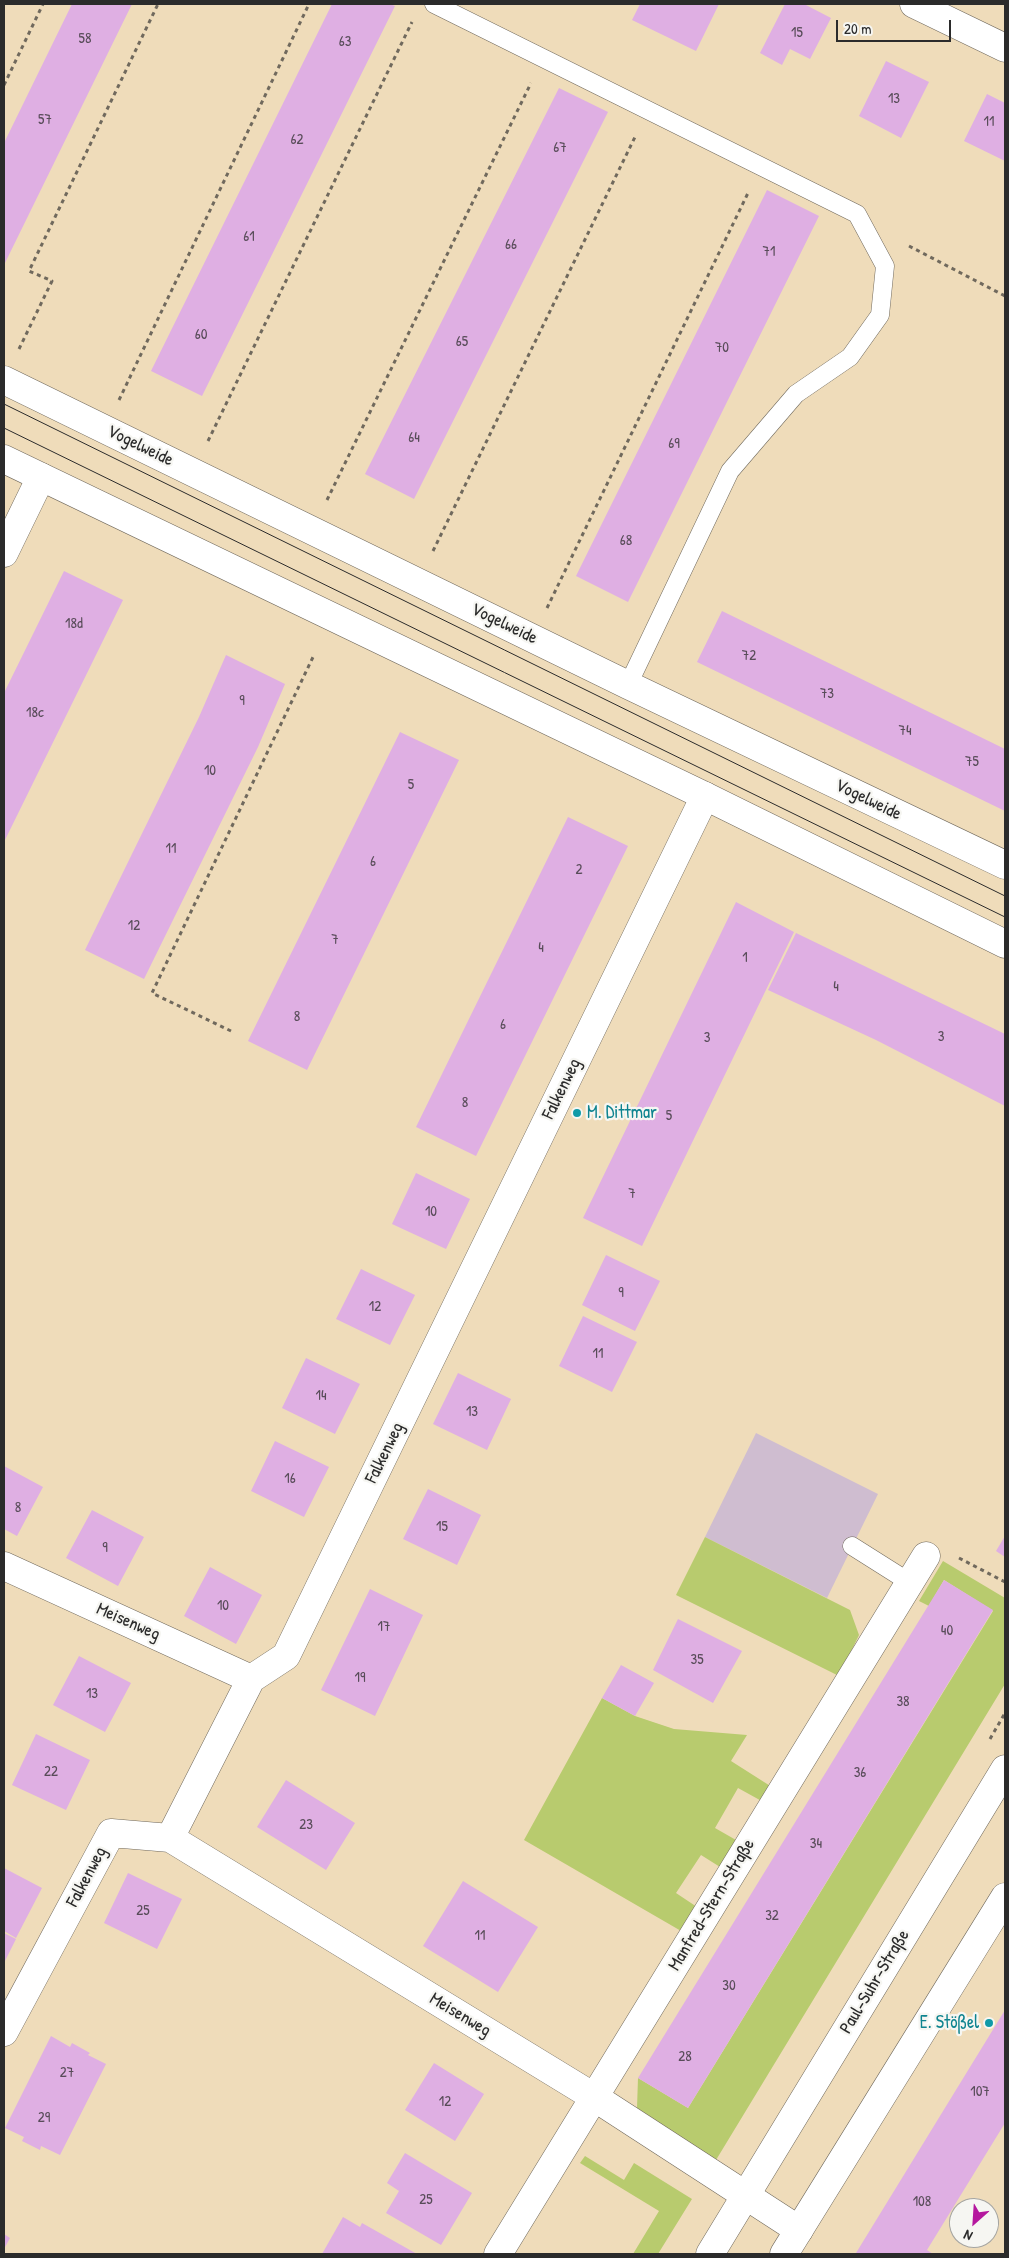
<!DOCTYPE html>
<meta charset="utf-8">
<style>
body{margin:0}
#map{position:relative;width:1009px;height:2258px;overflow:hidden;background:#efdcba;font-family:"Patrick Hand",sans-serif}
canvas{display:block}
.frame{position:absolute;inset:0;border:5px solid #2b2b2b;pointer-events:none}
.north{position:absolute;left:949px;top:2198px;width:50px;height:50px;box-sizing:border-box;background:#f6f6f2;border:1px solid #a5a5a2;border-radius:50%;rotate:206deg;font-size:14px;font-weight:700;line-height:20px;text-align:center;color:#2b2b2b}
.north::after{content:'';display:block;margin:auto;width:18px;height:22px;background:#b5179e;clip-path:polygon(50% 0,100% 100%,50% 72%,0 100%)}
.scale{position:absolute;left:836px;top:20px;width:115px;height:22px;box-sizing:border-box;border:2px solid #2b2b2b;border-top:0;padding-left:6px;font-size:15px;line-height:18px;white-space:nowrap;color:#2b2b2b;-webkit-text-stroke:4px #f6f6f2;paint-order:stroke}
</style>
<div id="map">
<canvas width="1009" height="2258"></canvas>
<div class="frame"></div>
<div class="north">N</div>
<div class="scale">20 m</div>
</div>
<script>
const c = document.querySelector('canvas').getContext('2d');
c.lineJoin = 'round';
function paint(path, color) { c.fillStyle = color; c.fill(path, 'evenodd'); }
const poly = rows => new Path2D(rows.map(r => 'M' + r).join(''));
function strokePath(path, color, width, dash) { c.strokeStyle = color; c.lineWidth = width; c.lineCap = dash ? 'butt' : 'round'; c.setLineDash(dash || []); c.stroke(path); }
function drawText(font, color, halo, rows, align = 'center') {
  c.font = font + ' "Patrick Hand",sans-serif'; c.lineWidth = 4.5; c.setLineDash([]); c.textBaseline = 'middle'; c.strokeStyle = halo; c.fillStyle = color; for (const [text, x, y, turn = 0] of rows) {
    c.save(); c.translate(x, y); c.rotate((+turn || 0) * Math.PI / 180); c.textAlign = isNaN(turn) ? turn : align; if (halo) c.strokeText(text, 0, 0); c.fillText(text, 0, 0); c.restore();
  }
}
const industrial = poly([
 [756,1433,878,1494,827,1598,705,1537]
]);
const green = poly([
 [705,1537,850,1610,859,1635,839,1676,676,1595],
 [943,1561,1005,1598,1005,1684,716,2160,637,2108,638,2078,688,2108,993,1611,944,1580,929,1606,919,1601],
 [602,1698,635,1716,674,1729,747,1735,731,1761,775,1789,767,1804,738,1788,715,1828,743,1844,728,1872,701,1855,676,1893,703,1911,688,1935,524,1840],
 [585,2156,624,2180,634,2163,692,2199,658,2254,633,2254,659,2211,580,2163]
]);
const building = poly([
 [72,4,132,4,4,265,4,143],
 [332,4,390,4,395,6,202,396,151,371],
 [640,4,719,4,696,51,632,20],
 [785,4,804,4,831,18,810,59,790,49,782,65,760,53],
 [886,61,929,82,901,138,859,116],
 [559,88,608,112,414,499,365,474],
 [987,94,1005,103,1005,161,964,141],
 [767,190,819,216,628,602,576,576],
 [64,571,123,600,4,842,4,693],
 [722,611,1005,749,1005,811,697,662],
 [226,655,285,684,258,747,144,979,85,950,199,717],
 [400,732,459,760,307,1070,248,1041],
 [568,817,628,846,476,1156,416,1127],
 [736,902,794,932,642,1246,583,1218],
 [796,933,1005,1034,1005,1106,876,1040,768,990],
 [416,1173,470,1199,446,1249,392,1224],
 [606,1255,660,1281,635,1331,582,1305],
 [361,1269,415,1295,390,1345,336,1319],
 [583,1316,637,1342,612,1392,559,1366],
 [306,1358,360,1384,335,1434,282,1408],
 [458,1373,511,1399,487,1450,433,1424],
 [275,1441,329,1467,304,1517,251,1491],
 [4,1466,43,1487,17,1536,4,1529],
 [428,1489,481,1515,457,1565,403,1539],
 [92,1510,144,1537,118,1586,66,1558],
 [1005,1536,1005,1557,996,1551],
 [210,1567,262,1595,236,1644,184,1616],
 [944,1580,993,1610,688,2108,638,2078],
 [370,1589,423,1615,375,1716,321,1690],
 [678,1619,742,1651,713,1703,653,1670],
 [79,1656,131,1683,105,1732,53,1705],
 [621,1665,654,1683,635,1716,602,1698],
 [36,1734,90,1760,66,1810,12,1785],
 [286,1780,355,1823,326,1870,257,1827],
 [4,1868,42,1888,16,1938,4,1931],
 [128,1873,182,1899,157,1949,104,1923],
 [463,1881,538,1927,498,1992,423,1946],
 [4,1933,16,1939,4,1963],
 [1005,2010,1005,2123,927,2250,933,2254,858,2254,856,2253],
 [51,2036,70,2047,72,2043,90,2053,88,2055,106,2064,60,2155,41,2146,40,2150,22,2141,24,2137,5,2128],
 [434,2063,484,2094,455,2141,405,2110],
 [405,2153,472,2193,441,2245,386,2213,399,2191,387,2183],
 [343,2217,360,2227,362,2223,417,2254,322,2254],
 [4,2234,10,2238,4,2249]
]);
const path = poly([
 [4,85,43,4],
 [909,246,1005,296],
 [19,349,52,281,29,271,158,4],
 [119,400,309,4],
 [208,441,412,22],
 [327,500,531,83],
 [433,551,635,137],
 [547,608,748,193],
 [231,1031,152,993,314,655],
 [959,1558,1005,1582],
 [990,1739,1005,1713]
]);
const lane = poly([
 [434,4,857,214,885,266,880,315,850,357,796,394,730,471,628,685],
 [852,1546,909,1582]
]);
const street = poly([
 [914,4,1005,48],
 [4,553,41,477],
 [4,1566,251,1679],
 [170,1838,251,1679,286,1656,705,796],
 [4,2032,111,1833,170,1838,594,2097,799,2230],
 [498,2254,926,1556]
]);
const secondary = poly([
 [4,380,628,685,1005,865],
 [4,459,705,796,1005,944],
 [710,2254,1005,1769],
 [784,2254,1005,1897]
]);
const tram = poly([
 [4,404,1005,896],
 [4,428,1005,917]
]);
const markers = [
 [577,1113,5,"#0f9aa8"],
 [989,2023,5,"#0f9aa8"]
];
const numberNames = [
 ["15",797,33],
 ["58",85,39],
 ["63",345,42],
 ["13",894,99],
 ["57",45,120],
 ["11",989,122],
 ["62",297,140],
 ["67",560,148],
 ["61",249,237],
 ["66",511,245],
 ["71",769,252],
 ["60",201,335],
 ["65",462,342],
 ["70",722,348],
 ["64",414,438],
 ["69",674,444],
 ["68",626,541],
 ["18d",74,624],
 ["72",749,656],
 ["73",827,694],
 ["9",242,701],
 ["18c",35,713],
 ["74",905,731],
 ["75",972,762],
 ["10",210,771],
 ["5",411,785],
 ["11",171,849],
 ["6",373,862],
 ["2",579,870],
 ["12",134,926],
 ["7",335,940],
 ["4",541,948],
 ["1",745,958],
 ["4",836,987],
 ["8",297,1017],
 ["6",503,1025],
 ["3",941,1037],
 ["3",707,1038],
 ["8",465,1103],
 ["5",669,1116],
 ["7",632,1194],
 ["10",431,1212],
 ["9",621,1293],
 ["12",375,1307],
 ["11",598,1354],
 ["14",321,1396],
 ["13",472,1412],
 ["16",290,1479],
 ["8",18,1508],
 ["15",442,1527],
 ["9",105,1548],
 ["10",223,1606],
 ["17",384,1627],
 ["40",947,1631],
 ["35",697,1660],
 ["19",360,1678],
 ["13",92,1694],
 ["38",903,1702],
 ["22",51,1772],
 ["36",860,1773],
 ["23",306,1825],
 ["34",816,1844],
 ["25",143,1911],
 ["32",772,1916],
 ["11",480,1936],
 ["30",729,1986],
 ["28",685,2057],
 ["27",67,2073],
 ["107",980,2092],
 ["12",445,2102],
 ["29",44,2118],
 ["25",426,2200],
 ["108",922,2202]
];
const streetNames = [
 ["Vogelweide",140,446,26],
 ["Vogelweide",504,624,26],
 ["Vogelweide",868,800,26],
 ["Falkenweg",562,1089,-64],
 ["Falkenweg",385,1453,-64],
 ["Meisenweg",128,1622,24],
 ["Falkenweg",87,1877,-62],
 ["Manfred-Stern-Straße",712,1905,-59],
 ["Paul-Suhr-Straße",875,1982,-59],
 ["Meisenweg",460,2015,31]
];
const cultureNames = [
 ["M. Dittmar",587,1113],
 ["E. Stößel",979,2023,"right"]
];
paint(industrial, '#cfbdd0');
paint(green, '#b8cb6e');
paint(building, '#dfafe3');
strokePath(lane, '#70695d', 19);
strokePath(street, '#70695d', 29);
strokePath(secondary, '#70695d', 29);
strokePath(path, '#70695d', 3, [4, 4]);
strokePath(lane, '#fff', 18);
strokePath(street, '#fff', 28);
strokePath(secondary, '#fff', 28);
strokePath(tram, '#2b2b2b', 1);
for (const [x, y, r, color] of markers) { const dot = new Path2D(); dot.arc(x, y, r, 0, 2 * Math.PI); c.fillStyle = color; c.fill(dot); strokePath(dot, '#f6f6f2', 2); }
drawText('15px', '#584c59', null, numberNames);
drawText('18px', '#2b2b2b', '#f6f6f2', streetNames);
drawText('18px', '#0d838f', '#f6f6f2', cultureNames, 'left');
</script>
